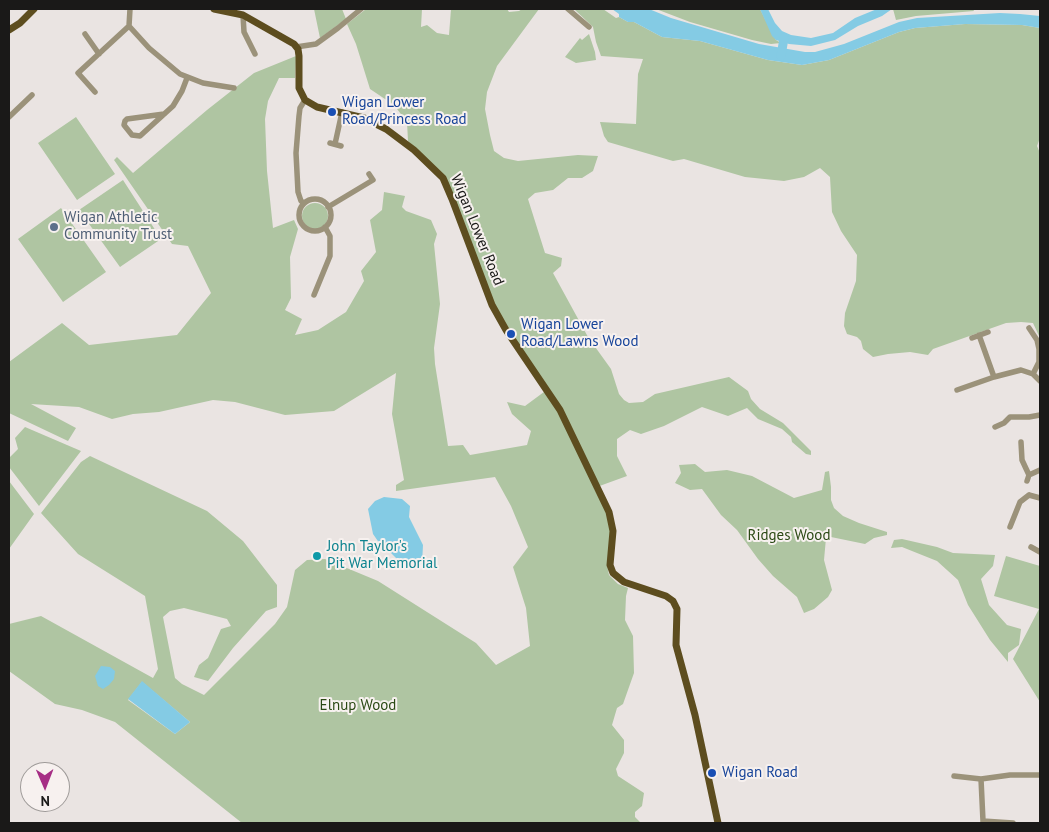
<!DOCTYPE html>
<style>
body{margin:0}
#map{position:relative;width:1049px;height:832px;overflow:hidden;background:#eae4e2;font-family:"PT Sans",sans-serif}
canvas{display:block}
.frame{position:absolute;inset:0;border:10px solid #1a1918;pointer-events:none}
.north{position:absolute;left:20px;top:762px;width:50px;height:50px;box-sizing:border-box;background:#f7f1ef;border:1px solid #9f9b99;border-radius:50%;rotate:179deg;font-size:14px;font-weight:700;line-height:20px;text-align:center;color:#1a1918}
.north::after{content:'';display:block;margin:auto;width:18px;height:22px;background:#a62e85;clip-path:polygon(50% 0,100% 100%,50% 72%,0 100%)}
</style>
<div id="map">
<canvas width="1049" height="832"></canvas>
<div class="frame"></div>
<div class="north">N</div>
</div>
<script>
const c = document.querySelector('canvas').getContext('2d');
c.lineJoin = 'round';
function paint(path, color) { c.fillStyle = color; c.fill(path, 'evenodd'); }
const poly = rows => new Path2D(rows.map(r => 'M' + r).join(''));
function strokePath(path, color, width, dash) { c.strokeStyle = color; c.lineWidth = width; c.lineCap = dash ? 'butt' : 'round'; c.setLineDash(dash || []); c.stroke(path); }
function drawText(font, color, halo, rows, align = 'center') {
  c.font = font + ' "PT Sans",sans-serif'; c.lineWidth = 4; c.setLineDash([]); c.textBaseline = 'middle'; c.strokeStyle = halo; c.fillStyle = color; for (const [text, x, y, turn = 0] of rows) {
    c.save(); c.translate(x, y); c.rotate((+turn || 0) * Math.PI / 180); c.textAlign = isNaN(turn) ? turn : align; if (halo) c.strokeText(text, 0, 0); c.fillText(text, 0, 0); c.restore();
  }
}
const green = poly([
 [314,9,342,9,346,19,320,38],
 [366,9,422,9,421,27,427,25,437,33,449,35,451,9,507,9,509,12,519,11,522,9,539,9,497,66,487,92,485,109,490,135,494,151,504,158,518,161,578,155,598,156,593,171,582,178,568,178,553,190,535,193,528,199,545,253,562,258,561,266,553,273,588,337,611,369,619,394,624,400,629,403,643,402,655,394,729,377,748,391,751,399,760,409,783,423,811,451,811,455,806,454,792,442,791,437,782,429,758,419,747,408,728,416,702,407,664,426,641,434,630,430,617,439,617,456,627,476,594,488,607,513,612,527,607,565,609,575,618,584,628,588,626,596,625,620,633,636,634,673,623,704,617,708,612,725,624,740,624,753,616,769,618,776,644,793,642,806,635,812,635,817,641,823,242,823,115,722,82,710,55,704,9,671,9,624,41,616,153,678,158,669,145,596,78,554,41,513,81,462,90,456,207,511,243,541,277,585,277,607,266,611,233,648,208,681,194,677,199,665,208,658,221,629,231,626,227,619,184,608,170,611,163,617,175,678,182,684,204,695,275,624,287,607,295,570,307,560,325,559,378,581,476,643,496,665,530,646,526,608,513,567,528,547,511,506,495,477,396,491,396,485,404,480,392,414,396,373,334,411,285,415,235,402,213,400,159,412,133,414,112,419,79,407,31,404,76,428,68,441,9,413,9,362,62,323,89,345,177,335,211,293,188,246,172,244,114,160,117,157,133,173,207,110,254,73,296,56,295,78,279,78,268,101,265,119,267,171,273,228,294,220,298,229,290,257,291,298,285,310,302,319,295,335,318,330,346,312,364,281,361,271,376,252,370,220,382,210,384,192,405,196,402,207,406,211,431,220,437,234,434,244,440,304,434,348,435,364,448,446,463,445,470,455,527,445,531,431,512,414,507,402,525,406,548,389,499,316,444,177,408,141,407,122,394,105,370,89,356,44,347,24],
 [142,682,190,722,175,734,128,700],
 [574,9,603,9,616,18,619,17,628,22,634,22,662,37,700,41,768,60,802,65,829,60,899,32,915,28,965,24,1022,25,1040,28,1040,138,1037,146,1040,153,1040,338,1033,323,1021,322,1006,323,933,349,928,355,910,352,888,354,873,357,863,349,861,341,857,337,847,334,844,326,845,313,856,281,857,255,841,231,832,212,830,177,820,168,804,177,784,181,745,177,684,159,673,161,608,142,604,136,600,122,636,124,638,74,643,59,601,56,596,42,593,27],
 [656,9,760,9,776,40,781,43,771,44,752,40,690,22],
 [893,9,973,9,974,11,916,16,896,20],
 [589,34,595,52,596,60,576,63,565,57,580,38,582,40],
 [76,117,115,174,77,200,38,143],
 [123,180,161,239,120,267,79,210],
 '302 216a13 13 0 1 1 26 0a13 13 0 1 1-26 0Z',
 [61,208,106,272,63,302,18,239],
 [25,427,81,451,39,506,9,467,9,458,18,449,15,438],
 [695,464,705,472,727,470,752,476,794,498,822,490,825,472,829,471,831,487,831,500,834,508,843,516,859,523,887,532,887,535,874,538,865,544,831,537,826,538,824,560,832,590,828,597,814,609,804,613,797,597,773,576,758,559,737,530,721,515,702,489,690,490,675,483,681,473,679,465],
 [9,481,34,514,9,549],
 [902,539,937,547,953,553,995,555,993,566,981,579,989,605,1007,625,1021,629,1019,645,1008,653,1008,662,990,640,968,605,958,580,937,561,902,547,891,548,894,540],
 [1006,556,1040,566,1040,702,1013,659,1039,609,994,596]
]);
const water = poly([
 [612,9,649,9,671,18,759,44,805,52,815,52,844,44,899,22,917,18,1000,13,1020,14,1040,16,1040,28,1022,25,965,24,915,28,899,32,829,60,802,65,768,60,700,41,662,37,634,22,628,22,619,17,619,14],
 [760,9,768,9,775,23,782,31,791,35,811,38,833,33,855,18,877,9,892,9,882,16,858,26,835,40,811,46,789,44,776,40,772,36],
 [384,497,402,499,410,506,409,517,423,545,422,564,407,569,390,552,382,547,373,534,368,509,375,501],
 [101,666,110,667,115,671,114,679,109,685,103,689,98,686,95,676],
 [142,681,190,722,175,734,128,699]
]);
const river = poly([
 [781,56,784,38]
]);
const minor = poly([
 [130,9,129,26,149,48,180,74,203,83,234,88],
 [568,9,589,27],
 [243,15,244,32,255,54],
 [85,34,99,54],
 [296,47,316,44,338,28,361,9],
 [95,92,78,73,129,26],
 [164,114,127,119,125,121,124,125,132,135,140,136,173,106,182,91,187,78],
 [9,117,32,95],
 [330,143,341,146],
 [335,144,342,112],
 '299 215a16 16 0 1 1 32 0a16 16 0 1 1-32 0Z',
 [304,203,301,201,298,192,296,153,299,116,300,108,305,100],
 [328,207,373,180,369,174],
 [314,295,330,256,330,236,325,227],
 [1029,328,1037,340,1039,349,1039,362,1033,374],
 [979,335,994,377],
 [972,338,988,332],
 [957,390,994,377,1021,370,1033,374,1040,381],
 [995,427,1004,423,1010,417,1029,417,1040,415],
 [1021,442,1022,460,1029,475,1027,481],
 [1029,475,1040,470],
 [1029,495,1040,498],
 [1010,527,1020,502,1029,495],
 [1031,547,1040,552],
 [954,776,981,779,1010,775,1040,775],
 [981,779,983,821],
 [983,823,983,821,1013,823]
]);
const major = poly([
 [214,9,243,15,294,44,298,49,299,56,299,88,305,100,317,107,364,118,386,129,414,150,443,178,452,199,492,305,506,330,560,410,609,512,613,531,610,565,613,573,624,582,666,596,673,601,677,609,676,645,695,715,718,823],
 [9,30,20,23,34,9]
]);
const markers = [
 [332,112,5,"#1a4fb4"],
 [54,227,5,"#5c6f8a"],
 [511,334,5,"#1a4fb4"],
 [317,556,5,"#0f9aa8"],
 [712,773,5,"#1a4fb4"]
];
const transitNames = [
 ["Wigan Lower",342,103],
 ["Road/Princess Road",342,120],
 ["Wigan Lower",521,325],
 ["Road/Lawns Wood",521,342],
 ["Wigan Road",722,773]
];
const serviceNames = [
 ["Wigan Athletic",64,218],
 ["Community Trust",64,235]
];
const streetNames = [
 ["Wigan Lower Road",477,230,68]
];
const parkNames = [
 ["Ridges Wood",789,536],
 ["Elnup Wood",358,706]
];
const cultureNames = [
 ["John Taylor's",327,547],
 ["Pit War Memorial",327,564]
];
paint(green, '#afc5a2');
paint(water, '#84cbe4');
strokePath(river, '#84cbe4', 9);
strokePath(minor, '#9b927a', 5.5);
strokePath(major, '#5d4d1f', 7);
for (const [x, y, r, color] of markers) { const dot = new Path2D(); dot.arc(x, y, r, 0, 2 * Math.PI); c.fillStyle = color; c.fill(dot); strokePath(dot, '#f7f1ef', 2); }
drawText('15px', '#164399', '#f7f1ef', transitNames, 'left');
drawText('15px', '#4e5e75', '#f7f1ef', serviceNames, 'left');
drawText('15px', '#1a1918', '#f7f1ef', streetNames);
drawText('15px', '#2b4914', '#f7f1ef', parkNames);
drawText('15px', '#0d838f', '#f7f1ef', cultureNames, 'left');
</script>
